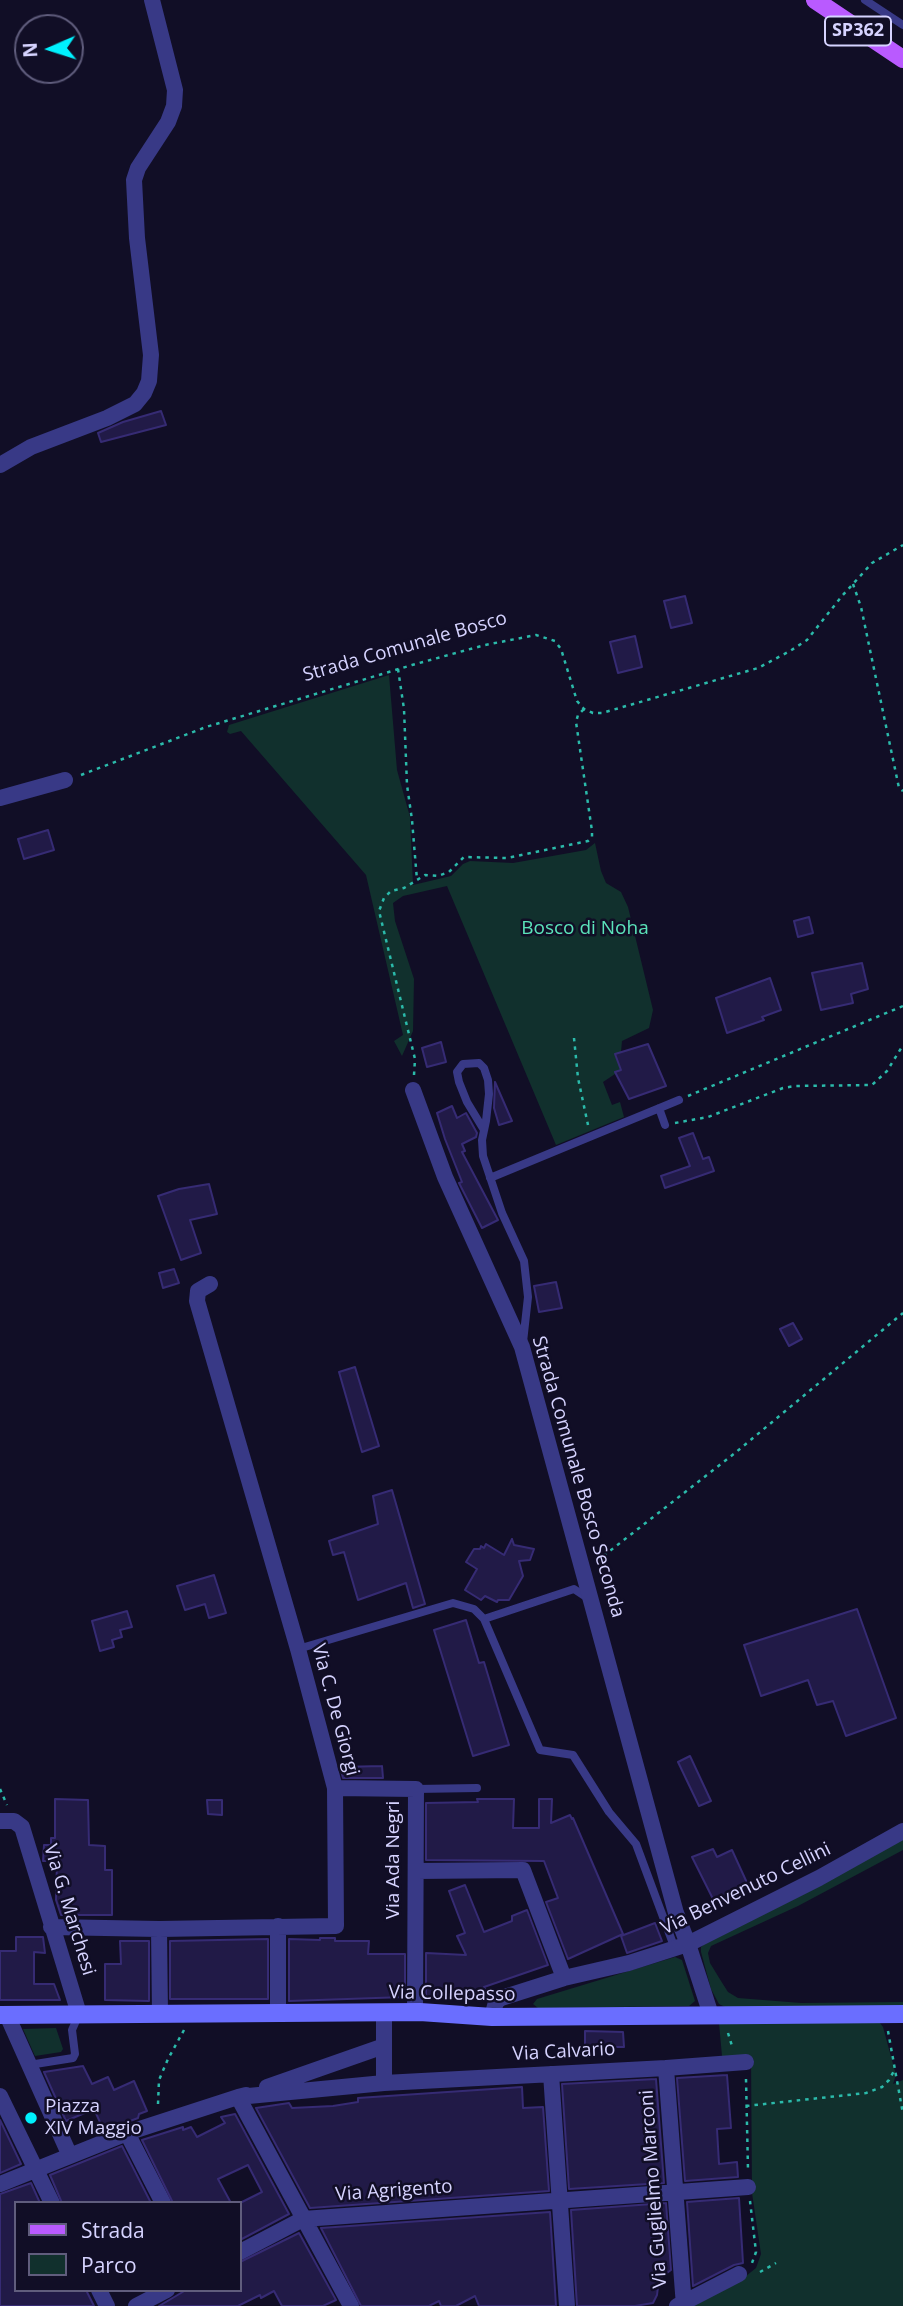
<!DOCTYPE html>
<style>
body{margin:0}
#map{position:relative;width:903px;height:2306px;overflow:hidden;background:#110e26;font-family:"Open Sans",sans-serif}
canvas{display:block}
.legend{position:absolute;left:14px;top:2201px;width:228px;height:91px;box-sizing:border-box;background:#110e26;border:2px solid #605d7d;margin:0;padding:9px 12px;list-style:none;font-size:21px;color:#d6d3ff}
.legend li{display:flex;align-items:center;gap:14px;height:35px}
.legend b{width:35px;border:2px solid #605d7d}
.north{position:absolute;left:14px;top:14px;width:70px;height:70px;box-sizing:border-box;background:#110e26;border:2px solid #605d7d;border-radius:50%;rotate:267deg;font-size:19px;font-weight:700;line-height:28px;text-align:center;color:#d6d3ff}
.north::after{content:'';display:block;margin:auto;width:24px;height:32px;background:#00f1fe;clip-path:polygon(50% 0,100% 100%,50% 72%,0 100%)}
</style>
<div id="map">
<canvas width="903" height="2306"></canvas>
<ul class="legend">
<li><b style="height:9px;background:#b95aff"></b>Strada</li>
<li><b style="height:19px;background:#11302d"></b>Parco</li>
</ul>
<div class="north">N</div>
</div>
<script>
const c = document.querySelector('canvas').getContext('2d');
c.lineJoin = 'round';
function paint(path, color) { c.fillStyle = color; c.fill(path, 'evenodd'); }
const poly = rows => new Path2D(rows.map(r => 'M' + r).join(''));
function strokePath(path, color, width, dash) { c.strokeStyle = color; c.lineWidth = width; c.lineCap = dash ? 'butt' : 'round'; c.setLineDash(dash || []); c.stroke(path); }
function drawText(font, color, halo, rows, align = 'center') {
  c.font = font + ' "Open Sans",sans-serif'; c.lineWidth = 5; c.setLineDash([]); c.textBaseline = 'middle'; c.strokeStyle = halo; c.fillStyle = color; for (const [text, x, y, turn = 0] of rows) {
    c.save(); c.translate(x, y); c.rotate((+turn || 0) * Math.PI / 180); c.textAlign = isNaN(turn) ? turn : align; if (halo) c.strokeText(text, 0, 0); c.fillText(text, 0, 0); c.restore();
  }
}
const green = poly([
 [389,675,397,770,410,817,413,885,451,876,463,864,470,861,513,863,586,850,595,843,601,871,606,883,621,892,628,907,653,1010,649,1028,622,1041,621,1052,615,1055,621,1070,603,1082,612,1105,620,1102,624,1117,556,1145,447,886,403,896,393,903,395,921,414,979,413,1031,402,1056,394,1041,403,1035,366,875,241,731,230,734,227,732,229,725],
 [903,1839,903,1850,798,1906,711,1946,708,1953,710,1963,721,1981,728,1992,738,1998,801,2003,903,2002,903,2007,725,2007,719,2004,711,1989,701,1952,701,1947,705,1943],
 [675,1957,682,1960,695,2001,689,2006,538,2008,533,2004,537,1999],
 [719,2023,880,2023,883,2027,896,2075,893,2084,903,2080,903,2306,694,2306,746,2276,756,2268,761,2254,752,2193,751,2057,722,2056],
 [56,2028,63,2049,61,2052,35,2056,23,2029]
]);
const building = poly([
 [161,411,166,425,101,442,98,433,123,422,161,411],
 [685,596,692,623,671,628,664,601,685,596],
 [635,636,642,667,618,673,610,642,635,636],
 [48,830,54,850,24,859,18,839,48,830],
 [809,917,813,933,798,937,794,921,809,917],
 [862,963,868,989,851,994,853,1003,821,1010,812,973,862,963],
 [770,978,781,1010,762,1017,764,1020,727,1033,716,998,770,978],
 [441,1042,446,1062,427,1067,422,1048,441,1042],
 [648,1044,666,1086,629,1099,615,1072,621,1070,615,1054,648,1044],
 [495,1082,512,1121,499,1125,494,1108,495,1082],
 [452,1106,457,1118,466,1113,477,1133,476,1137,462,1144,465,1151,462,1152,498,1220,482,1228,459,1183,462,1182,445,1139,437,1113,452,1106],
 [693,1133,703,1159,709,1157,714,1171,665,1188,661,1176,690,1166,679,1138,693,1133],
 [209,1184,217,1214,190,1220,201,1253,181,1260,158,1196,179,1189,209,1184],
 [174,1269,179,1283,163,1288,159,1273,174,1269],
 [556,1282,562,1308,539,1312,534,1286,556,1282],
 [793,1323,802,1339,789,1346,780,1329,793,1323],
 [355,1367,379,1446,362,1452,339,1372,355,1367],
 [392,1490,425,1604,413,1608,406,1583,358,1600,344,1552,333,1555,329,1541,378,1524,373,1496,392,1490],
 [512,1539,514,1545,534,1549,530,1560,519,1561,523,1576,509,1600,498,1600,497,1602,485,1596,481,1600,465,1590,477,1569,466,1562,474,1549,480,1549,481,1546,484,1548,486,1544,504,1555,512,1539],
 [214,1575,226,1613,209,1618,205,1604,185,1610,177,1586,214,1575],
 [857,1609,896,1718,846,1736,833,1701,817,1705,808,1680,761,1696,744,1645,857,1609],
 [127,1611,132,1627,120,1630,122,1637,112,1640,114,1647,100,1651,92,1621,127,1611],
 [466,1620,479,1663,484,1662,509,1745,473,1756,434,1630,466,1620],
 [690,1756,711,1801,699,1806,678,1762,690,1756],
 [382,1766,383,1778,343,1778,340,1767,382,1766],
 [55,1799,88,1800,89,1845,105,1846,105,1870,112,1870,112,1915,61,1915,56,1900,57,1861,43,1861,44,1845,51,1845,51,1838,55,1838,55,1799],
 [477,1799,514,1799,513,1828,539,1828,539,1799,552,1799,551,1823,570,1815,572,1819,573,1818,623,1934,568,1959,546,1902,558,1898,544,1861,426,1860,426,1803,478,1802,477,1799],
 [207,1800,222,1800,222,1815,208,1814,207,1800],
 [713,1849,717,1857,732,1850,748,1885,714,1901,692,1857,713,1849],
 [465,1885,484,1932,512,1921,512,1916,527,1910,548,1965,484,1987,486,1990,468,1997,467,1994,457,1998,426,1997,426,1953,466,1955,457,1936,465,1933,449,1891,465,1885],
 [655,1923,662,1941,627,1953,621,1936,655,1923],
 [16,1937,43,1937,45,1953,34,1952,34,1984,54,1984,60,2000,0,2000,0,1951,16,1951,16,1937],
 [320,1938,335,1938,335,1941,369,1941,368,1954,405,1954,405,1997,289,2001,289,1939,320,1940,320,1938],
 [268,1939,268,1999,170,1999,170,1941,268,1939],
 [120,1941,149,1941,149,2001,105,2000,105,1964,121,1964,120,1941],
 [585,2031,623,2032,624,2047,585,2047,585,2031],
 [83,2066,92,2084,108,2077,114,2090,134,2081,147,2111,139,2114,138,2118,104,2131,94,2109,66,2121,44,2072,83,2066],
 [727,2075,731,2128,717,2129,719,2164,737,2162,738,2177,685,2181,677,2078,727,2075],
 [656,2079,664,2183,569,2189,562,2084,656,2079],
 [522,2087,523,2108,543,2107,549,2191,310,2208,256,2108,289,2103,292,2108,333,2106,358,2102,358,2098,522,2087],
 [235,2114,289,2214,240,2240,240,2203,262,2192,248,2165,218,2179,231,2203,173,2203,142,2140,183,2127,183,2130,191,2127,197,2137,225,2123,221,2117,235,2114],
 [0,2120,21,2164,0,2173,0,2120],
 [122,2146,151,2203,62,2203,50,2175,122,2146],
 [31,2183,40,2203,16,2203,16,2290,86,2290,94,2306,0,2306,0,2194,31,2183],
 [739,2198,743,2263,734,2265,693,2286,687,2202,739,2198],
 [666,2203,671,2270,659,2279,657,2295,653,2303,635,2306,577,2306,571,2210,666,2203],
 [550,2212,556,2306,479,2306,475,2296,456,2306,441,2306,439,2301,429,2306,361,2306,321,2228,550,2212],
 [299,2233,336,2300,323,2306,282,2306,274,2291,261,2298,260,2295,238,2306,159,2306,186,2290,240,2290,240,2262,299,2233]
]);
const path = poly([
 [853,584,861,607,899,788,903,791],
 [398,669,404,709,407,785,412,820,417,880],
 [81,775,206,727,412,665,485,645,536,635,555,641,561,649,577,701,584,709,593,713,602,713,758,668,790,651,807,640,842,596,872,563,903,545],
 [574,1038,578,1078,588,1125],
 [414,1075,415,1059,379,911,384,898,391,891,404,888,425,875,438,876,449,872,464,857,507,858,588,841,592,837,592,831,576,722,578,715,584,709],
 [688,1096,903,1006],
 [675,1123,708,1117,783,1088,795,1086,872,1085,887,1071,903,1045],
 [597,1561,735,1453,903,1313],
 [0,1789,7,1805],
 [888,2031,903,2114],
 [728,2033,732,2046],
 [746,2079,748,2170],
 [158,2104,159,2080,168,2059,184,2030],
 [746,2106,866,2093,882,2087,889,2080,895,2069],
 [750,2201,756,2252,752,2263],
 [760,2272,776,2263]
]);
const lane = poly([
 [865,0,903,25],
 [659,1108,665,1125],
 [484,1130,467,1102,459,1082,457,1072,463,1064,479,1063,484,1068,488,1080,489,1094,486,1121,482,1140,483,1156,502,1213,524,1261,528,1297,523,1342],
 [490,1178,679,1100],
 [484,1619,574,1589,589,1599],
 [298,1649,453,1603,474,1609,484,1619,540,1750,573,1755,609,1812,636,1844,675,1949],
 [416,1789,477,1788],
 [29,2065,73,2058,75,2054,72,2030,79,2014]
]);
const street = poly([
 [0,465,31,447,107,418,135,404,144,393,149,381,151,355,137,238,134,180,138,168,168,122,174,106,175,90,152,0],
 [0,798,65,780],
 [413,1090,445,1177,522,1347,676,1913,688,1944,711,2015],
 [335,1788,416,1789,415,2012],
 [0,1821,14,1821,22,1827,79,2014],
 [416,1871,523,1870,564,1978],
 [51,1927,159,1929,336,1926,335,1788,298,1649,197,1301,198,1291,210,1284],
 [159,1929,160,2014],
 [384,2013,384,2083],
 [278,2014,278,1926],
 [7,2015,70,2156],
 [492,2017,496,2002,501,1998,564,1978,629,1963,688,1944,819,1878,903,1831],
 [666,2068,684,2306],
 [551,2074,567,2306],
 [267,2087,384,2046],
 [246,2095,238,2097,351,2306],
 [0,2096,52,2203],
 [127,2133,163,2203],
 [0,2184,127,2133,238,2097,384,2083,666,2068,746,2062],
 [240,2252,303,2219,748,2187],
 [99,2290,107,2306],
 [136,2306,167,2290],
 [677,2306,739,2274]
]);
const secondary = poly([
 [0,2015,420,2012,492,2017,903,2014]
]);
const primary = poly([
 [815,0,903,59]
]);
const markers = [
 [31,2118,7,"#00f1fe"]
];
const shields = [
 [858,31,66]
];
const shieldNames = [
 ["SP362",858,31]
];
const streetNames = [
 ["Strada Comunale Bosco",405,647,-16],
 ["Strada Comunale Bosco Seconda",578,1477,74],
 ["Via C. De Giorgi",335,1710,75],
 ["Via Ada Negri",394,1860,-90],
 ["Via Benvenuto Cellini",746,1889,-26],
 ["Via G. Marchesi",69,1910,73],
 ["Via Collepasso",452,1994,1],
 ["Via Calvario",564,2052,-3],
 ["Via Guglielmo Marconi",654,2189,-94],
 ["Via Agrigento",394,2191,-4]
];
const parkNames = [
 ["Bosco di Noha",585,929]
];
const poiNames = [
 ["Piazza",45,2107],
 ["XIV Maggio",45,2129]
];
paint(green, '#11302d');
paint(building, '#211a47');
strokePath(building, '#362b74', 2);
strokePath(path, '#2bbaaa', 2.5, [3.5, 5]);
strokePath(lane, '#383986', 8);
strokePath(street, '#383986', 16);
strokePath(secondary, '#6a6eff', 18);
strokePath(primary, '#b95aff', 18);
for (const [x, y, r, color] of markers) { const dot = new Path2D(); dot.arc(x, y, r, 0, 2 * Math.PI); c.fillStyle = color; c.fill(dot); strokePath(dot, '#110e26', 2.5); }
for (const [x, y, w] of shields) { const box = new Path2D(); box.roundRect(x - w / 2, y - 14.5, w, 29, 5); c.fillStyle = '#110e26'; c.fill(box); strokePath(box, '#d6d3ff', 2); }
drawText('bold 18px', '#d6d3ff', null, shieldNames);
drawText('19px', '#d6d3ff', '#110e26', streetNames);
drawText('19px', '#5be3ba', '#110e26', parkNames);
drawText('19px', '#d6d3ff', '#110e26', poiNames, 'left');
</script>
